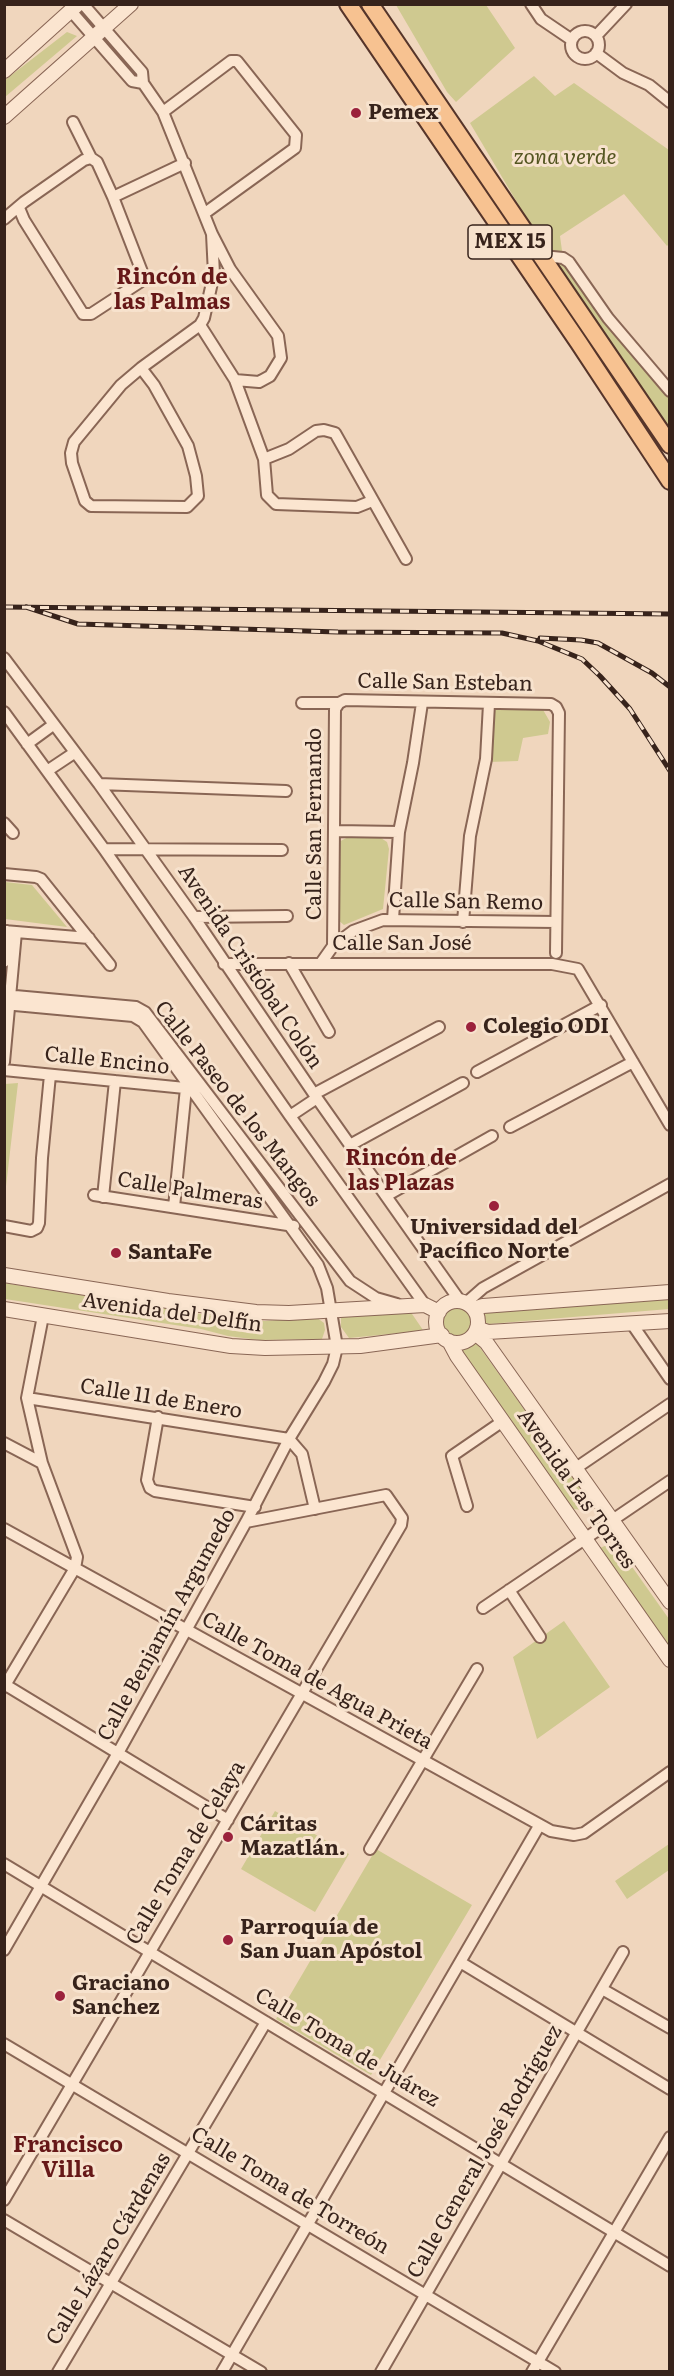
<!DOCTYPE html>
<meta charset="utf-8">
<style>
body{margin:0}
#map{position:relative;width:674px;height:2376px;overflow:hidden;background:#f0d6bd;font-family:Literata,serif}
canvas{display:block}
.frame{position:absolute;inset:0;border:6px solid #37231b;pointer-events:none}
</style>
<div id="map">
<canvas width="674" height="2376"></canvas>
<div class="frame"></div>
</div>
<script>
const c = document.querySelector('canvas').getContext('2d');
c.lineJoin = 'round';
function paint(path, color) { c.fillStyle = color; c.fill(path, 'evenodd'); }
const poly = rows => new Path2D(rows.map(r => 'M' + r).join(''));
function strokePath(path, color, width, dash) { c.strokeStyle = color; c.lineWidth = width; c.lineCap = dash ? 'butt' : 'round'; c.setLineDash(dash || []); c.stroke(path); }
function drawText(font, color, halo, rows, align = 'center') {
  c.font = font + ' Literata,serif'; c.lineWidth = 6; c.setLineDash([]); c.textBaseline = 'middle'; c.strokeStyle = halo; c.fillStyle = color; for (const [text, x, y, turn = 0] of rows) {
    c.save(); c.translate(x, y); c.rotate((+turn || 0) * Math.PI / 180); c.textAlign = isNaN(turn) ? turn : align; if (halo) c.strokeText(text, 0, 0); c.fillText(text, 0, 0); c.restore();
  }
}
const green = poly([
 [396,5,486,5,515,48,456,102,447,92],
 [67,32,77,36,5,97,5,80],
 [534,76,555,96,574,83,669,150,669,244,667,246,624,194,560,236,563,258,669,395,669,435,547,253,470,123],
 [501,707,542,708,550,722,548,734,523,738,518,761,489,762,494,711],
 [350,836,378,836,387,842,389,849,383,909,344,925,338,920,335,844],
 [5,882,32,885,67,927,5,919],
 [18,1083,5,1195,5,1084],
 [4,1283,220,1317,265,1321,316,1317,324,1323,325,1330,322,1339,259,1340,228,1336,201,1329,5,1299],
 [669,1296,669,1309,489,1324,482,1321,484,1314,489,1312],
 '443 1323a16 16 0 1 1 32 0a16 16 0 1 1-32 0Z',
 [410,1311,423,1330,421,1331,349,1338,341,1327,341,1318,344,1314],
 [468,1341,476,1342,589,1500,584,1510,572,1509,460,1350],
 [607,1545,618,1547,669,1619,669,1655,599,1553,600,1548],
 [564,1621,610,1687,537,1739,513,1657],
 [275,1811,349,1854,315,1912,241,1869],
 [669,1844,669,1870,627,1899,615,1881],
 [376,1849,472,1905,371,2075,276,2019]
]);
const minor = poly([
 [83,4,142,72,143,83,163,112,212,234,230,269,278,336,281,358,270,376,259,382,235,380],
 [531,4,541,19,572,40],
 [71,11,132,81,143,83],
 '571 45a14 14 0 1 1 28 0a14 14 0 1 1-28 0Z',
 [596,36,626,4],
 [596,53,623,73,649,85,670,102],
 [163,112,231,61,237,61,296,135,295,148,205,213],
 [113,197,185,163],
 [19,208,24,220,83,314,91,314,140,282,144,277,113,197,97,162,91,158,73,122],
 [4,219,24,202,84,160,91,158],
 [543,256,563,258,569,262,608,318,670,391],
 [200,325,235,380,264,459,267,495,276,504,357,507,372,501],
 [141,368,154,385,188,446,196,476,198,496,187,507,91,506,85,501,72,463,71,453,74,442,121,385,141,368,200,325,204,318,214,274,212,234],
 [264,459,289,449,316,431,324,430,335,433,406,559],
 [4,658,99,784,194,917,314,1094,460,1301],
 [302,703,339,703,345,700,551,704,556,707,559,713,556,953],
 [4,712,104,849,290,1116,425,1305],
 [27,744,53,725],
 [47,771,74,753],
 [99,784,286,791],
 [4,823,13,833],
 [336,831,399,832],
 [104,849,282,850],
 [4,874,36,877,41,879,110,965],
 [194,917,287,916],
 [393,919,399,832,413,763,422,703],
 [463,922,470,836,486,759,489,704],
 [4,931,89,938],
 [333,946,335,709,339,703],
 [4,962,7,931],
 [289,963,329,1032],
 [321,963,333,946,353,931,383,920,556,922],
 [224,964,552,964,578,969,670,1125],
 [4,995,136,1007,145,1012,350,1281,376,1298,397,1304],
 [4,1004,133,1016,143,1022,318,1265,327,1288,337,1347,333,1364,324,1382,289,1439,246,1522,118,1753,4,1950],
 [4,1062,16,932],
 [4,1070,195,1089],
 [477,1072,601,1005],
 [314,1094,439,1027],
 [290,1116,317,1098],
 [510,1127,633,1062],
 [350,1145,463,1083],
 [94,1195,294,1226],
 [386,1196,492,1136],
 [103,1197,115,1081],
 [174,1207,186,1088],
 [4,1226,31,1231,37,1228,39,1223,42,1158,50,1075],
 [466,1303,483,1288,670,1184],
 [632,1324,670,1379],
 [27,1398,289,1439,302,1454,315,1509],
 [158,1417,147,1480,150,1488,155,1491,255,1507],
 [4,1443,42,1463],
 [576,1468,670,1404],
 [467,1506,452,1456,503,1421],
 [4,1529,551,1831,574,1835,584,1833,670,1772],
 [509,1590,540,1637],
 [483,1608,670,1481],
 [4,1684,228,1820],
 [4,1687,75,1568,77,1557,42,1463,27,1398,43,1316],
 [370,1849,477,1669],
 [4,1864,670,2266],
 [460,1962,670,2089],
 [602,1989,670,2028],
 [4,2044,555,2372],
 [4,2200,401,1525,402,1518,386,1495,246,1522],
 [4,2220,261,2372],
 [58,2372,266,2022],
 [222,2372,539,1826],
 [381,2372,623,1952],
 [532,2372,670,2137]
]);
const tertiary = poly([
 [4,71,78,4],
 [4,117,131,4],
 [4,1275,168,1301,256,1312,289,1313,425,1305,439,1312],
 '436 1322a21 21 0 1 1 42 0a21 21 0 1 1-42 0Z',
 [4,1309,231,1346,265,1348,360,1346,442,1335],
 [474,1309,483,1306,670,1292],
 [477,1328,488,1332,670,1321],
 [475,1333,486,1342,670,1602],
 [449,1341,457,1356,670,1660]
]);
const primary = poly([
 [348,4,579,343,670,481],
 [370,4,670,445]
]);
const rail = poly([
 [4,607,670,614],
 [26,607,78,624,338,632,502,633,538,641,582,659,600,676,630,709,670,771],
 [540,638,581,640,598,643,652,673,670,687]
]);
const markers = [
 [356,113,6,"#9b223c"],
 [471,1027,6,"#9b223c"],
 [494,1206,6,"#9b223c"],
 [116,1253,6,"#9b223c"],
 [228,1837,6,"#9b223c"],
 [228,1940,6,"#9b223c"],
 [60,1996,6,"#9b223c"]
];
const shields = [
 [510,242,84]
];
const shieldNames = [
 ["MEX 15",510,242]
];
const poiNames = [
 ["Pemex",368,113],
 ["Colegio ODI",483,1027],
 ["Universidad del",494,1228,"center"],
 ["Pacífico Norte",494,1252,"center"],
 ["SantaFe",128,1253],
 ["Cáritas",240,1825],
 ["Mazatlán.",240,1849],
 ["Parroquía de",240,1928],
 ["San Juan Apóstol",240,1952],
 ["Graciano",72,1984],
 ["Sanchez",72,2008]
];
const parkNames = [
 ["zona verde",565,158]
];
const streetNames = [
 ["Calle San Esteban",445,683,1],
 ["Calle San Fernando",315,824,-90],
 ["Calle San Remo",466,902,1],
 ["Calle San José",402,944],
 ["Avenida Cristóbal Colón",250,967,56],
 ["Calle Encino",107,1061,6],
 ["Calle Paseo de los Mangos",237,1104,52],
 ["Calle Palmeras",190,1191,9],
 ["Avenida del Delfín",172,1313,8],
 ["Calle 11 de Enero",161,1399,9],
 ["Avenida Las Torres",576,1489,55],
 ["Calle Benjamín Argumedo",167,1625,-61],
 ["Calle Toma de Agua Prieta",317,1681,29],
 ["Calle Toma de Celaya",186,1853,-59],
 ["Calle Toma de Juárez",347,2048,31],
 ["Calle General José Rodríguez",485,2152,-60],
 ["Calle Toma de Torreón",290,2191,31],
 ["Calle Lázaro Cárdenas",109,2249,-59]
];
const neighbourhoodNames = [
 ["Rincón de",172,278],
 ["las Palmas",172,303],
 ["Rincón de",401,1159],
 ["las Plazas",401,1184],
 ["Francisco",68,2146],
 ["Villa",68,2171]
];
paint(green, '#cfc990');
strokePath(minor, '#896655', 14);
strokePath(tertiary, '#896655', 16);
strokePath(primary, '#56352a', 20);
strokePath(minor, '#fbe5d0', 10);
strokePath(tertiary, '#fbe5d0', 14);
strokePath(primary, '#f7c291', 16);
strokePath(rail, '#37231b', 5);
strokePath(rail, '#f7e2cd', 3, [9]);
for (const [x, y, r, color] of markers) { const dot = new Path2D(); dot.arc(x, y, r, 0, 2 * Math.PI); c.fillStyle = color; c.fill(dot); strokePath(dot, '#f7e2cd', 2); }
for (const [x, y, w] of shields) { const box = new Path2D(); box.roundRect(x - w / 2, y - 17, w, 34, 4.5); c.fillStyle = '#f7e2cd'; c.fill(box); strokePath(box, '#37231b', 1.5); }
drawText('bold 20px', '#37231b', null, shieldNames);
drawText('bold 21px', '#37231b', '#f7e2cd', poiNames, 'left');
drawText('italic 21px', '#535520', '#f7e2cd', parkNames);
drawText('21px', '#37231b', '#f7e2cd', streetNames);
drawText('bold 22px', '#661818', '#f7e2cd', neighbourhoodNames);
</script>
